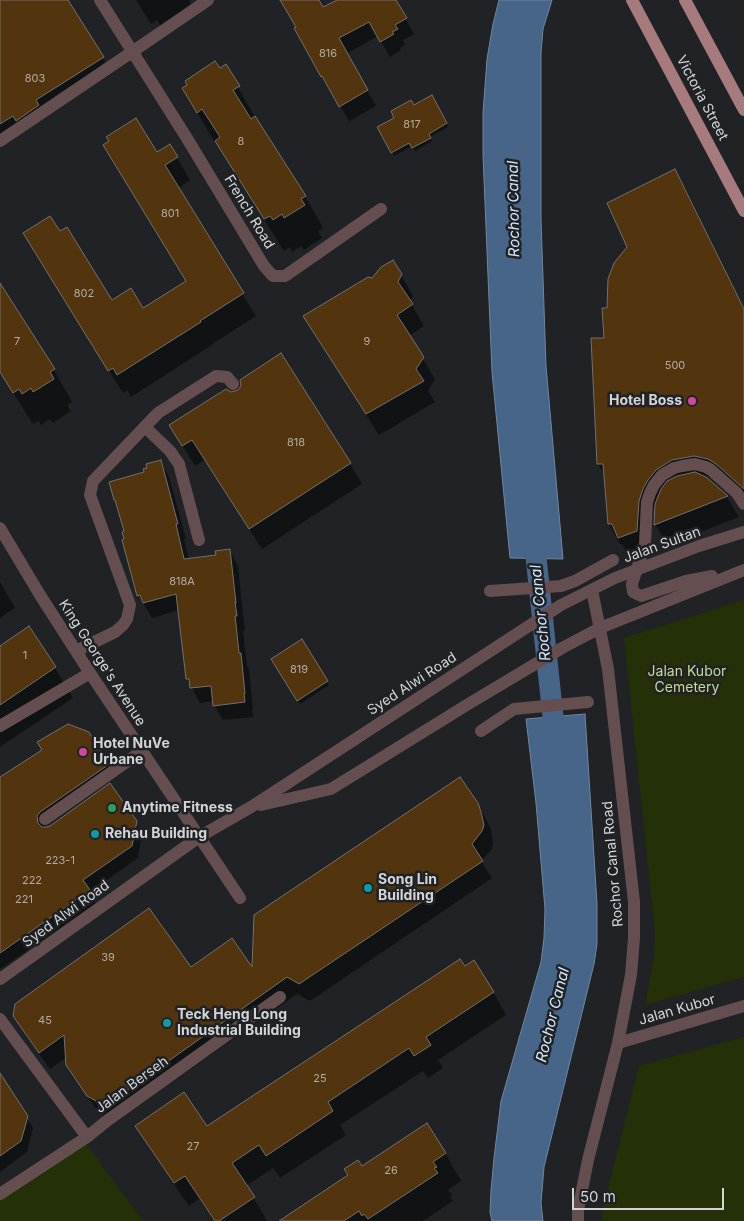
<!DOCTYPE html>
<style>
body{margin:0}
#map{position:relative;width:744px;height:1221px;overflow:hidden;background:#202225;font-family:Inter,sans-serif}
canvas{display:block}
.scale{position:absolute;left:572px;top:1188px;width:152px;height:22px;box-sizing:border-box;border:2px solid #d3d4d6;border-top:0;padding-left:6px;font-size:15px;line-height:18px;white-space:nowrap;color:#d3d4d6;-webkit-text-stroke:4px #202225;paint-order:stroke}
</style>
<div id="map">
<canvas width="744" height="1221"></canvas>
<div class="scale">50 m</div>
</div>
<script>
const c = document.querySelector('canvas').getContext('2d');
c.lineJoin = 'round';
function paint(path, color) { c.fillStyle = color; c.fill(path, 'evenodd'); }
const poly = rows => new Path2D(rows.map(r => 'M' + r).join(''));
function strokePath(path, color, width, dash) { c.strokeStyle = color; c.lineWidth = width; c.lineCap = dash ? 'butt' : 'round'; c.setLineDash(dash || []); c.stroke(path); }
function drawText(font, color, halo, rows, align = 'center') {
  c.font = font + ' Inter,sans-serif'; c.lineWidth = 5; c.setLineDash([]); c.textBaseline = 'middle'; c.strokeStyle = halo; c.fillStyle = color; for (const [text, x, y, turn = 0] of rows) {
    c.save(); c.translate(x, y); c.rotate((+turn || 0) * Math.PI / 180); c.textAlign = isNaN(turn) ? turn : align; if (halo) c.strokeText(text, 0, 0); c.fillText(text, 0, 0); c.restore();
  }
}
const green = poly([
 [744,600,744,977,645,1005,654,956,655,932,624,638],
 [744,1037,744,1221,602,1221,603,1208,639,1066],
 [84,1141,143,1221,0,1221,0,1198]
]);
const water = poly([
 [499,0,552,0,543,29,541,53,541,219,546,366,563,559,510,558,492,372,483,155,483,113,487,59,493,24,499,0],
 [585,714,597,904,597,944,594,964,544,1167,541,1203,543,1221,492,1221,490,1212,491,1191,494,1158,501,1101,541,962,544,938,545,909,536,803,526,719,585,714]
]);
const shadow = poly([
 [0,0,67,0,110,70,0,141],
 [136,0,191,0,189,1,195,12,161,26,157,20,151,24],
 [282,0,318,0,323,9,339,0,389,0,396,2,414,34,403,40,405,45,400,48,401,50,390,57,378,36,346,54,376,106,349,121,332,91,330,91,295,29,297,28],
 [226,66,256,119,305,196,323,228,318,231,322,238,304,250,301,246,292,252,290,247,284,251,235,173,218,143,216,144,183,89],
 [431,97,448,127,430,137,432,141,415,151,412,146,394,156,379,128],
 [170,146,190,180,178,188,256,316,212,344,212,345,131,397,127,390,123,393,38,256,111,302,143,310,187,282,157,154],
 [675,171,687,191,744,308,744,498,721,479,706,476,703,477,727,497,739,517,667,545,655,524,655,505,650,522,649,551,630,558,622,544,620,544,609,524,605,475,598,464,605,339,608,309,629,247],
 [401,275,413,296,410,302,424,326,409,336,435,379,428,391,435,402,379,435,317,337],
 [0,282,6,292,5,293,54,370,72,402,67,405,71,411,53,423,50,419,41,425,39,421,33,424,0,372],
 [281,354,350,464,362,484,262,549,205,460,195,466,171,426,230,393,239,392],
 [160,461,169,477,186,539,184,539,189,559,217,556,230,551,238,566,243,614,243,612,245,630,243,631,244,640,247,666,249,669,253,709,252,709,253,717,223,720,214,705,214,701,200,703,187,679,179,610,152,618,139,596,123,541,126,540,146,473],
 [0,582,15,608,0,618],
 [29,628,55,668,73,698,0,747,0,647],
 [302,641,329,685,300,704,272,659],
 [89,733,114,777,47,824,44,828,135,822,142,834,138,858,90,892,96,903,0,969,0,778],
 [477,803,487,821,491,830,493,843,492,849,481,861,492,878,310,1001,297,994,115,1122,99,1113,78,1083,68,1065,67,1057,50,1069,24,1033,14,1016,191,969,253,970],
 [465,968,493,992,506,1015,438,1060,443,1068,428,1078,423,1071,340,1125,346,1135,280,1178,273,1168,246,1186,267,1220,266,1221,214,1221,199,1199,189,1206,150,1149,137,1126,207,1128],
 [0,1075,33,1128,27,1152,0,1172],
 [445,1153,461,1181,448,1190,452,1195,450,1196,453,1201,423,1221,282,1221,361,1168]
]);
const canal = poly([
 [533,529,556,745]
]);
const building = poly([
 [0,0,68,0,104,57,36,100,39,105,16,121,13,116,0,124,0,0],
 [280,0,319,0,323,7,337,0,396,0,407,18,395,25,398,29,392,32,394,34,380,42,369,22,339,38,368,90,339,107,322,76,321,77,294,28,296,27,280,0],
 [215,61,220,68,226,64,240,86,233,90,251,119,255,116,306,196,301,199,305,205,284,218,282,214,273,220,270,216,264,219,215,141,220,137,202,109,197,113,182,88,187,85,185,81,215,61],
 [432,95,447,123,429,134,431,138,412,148,409,143,391,153,377,127,394,118,391,111,411,100,414,105,432,95],
 [136,118,157,152,170,144,178,157,165,165,244,293,200,321,201,322,117,375,113,368,108,371,23,233,50,216,60,231,67,227,112,300,131,288,143,308,186,281,103,145,109,141,106,137,136,118],
 [675,169,744,309,744,489,716,464,708,459,694,456,672,460,656,470,648,480,643,489,639,501,637,531,618,538,612,524,608,524,603,464,597,464,591,338,604,338,602,308,607,308,608,279,614,263,627,247,607,203,675,169],
 [393,260,402,274,398,282,413,304,397,315,424,357,416,369,424,381,366,414,303,316,368,277,372,278,381,267,393,260],
 [0,283,55,369,50,372,54,379,33,392,31,388,22,394,19,389,13,393,0,372,0,283],
 [281,353,351,463,249,529,192,440,182,446,169,425,226,389,231,392,238,390,241,386,240,380,281,353],
 [161,460,178,524,176,524,184,559,216,555,215,551,230,549,236,603,235,602,237,616,235,616,236,624,239,653,241,653,245,694,244,694,245,702,213,706,211,686,190,688,189,679,186,679,176,594,143,603,140,595,137,596,122,540,124,539,122,532,124,531,115,500,114,500,109,482,144,472,143,469,147,468,146,464,161,460],
 [695,472,706,477,728,496,654,525,655,504,661,489,667,481,677,476,695,472],
 [29,626,56,667,0,705,0,646,29,626],
 [302,639,328,681,297,701,271,659,302,639],
 [68,724,89,732,108,765,40,812,37,816,38,823,42,827,46,827,50,826,110,783,137,821,132,846,83,880,90,890,0,953,0,777,42,750,37,742,68,724],
 [460,777,478,803,481,812,484,825,482,831,472,844,483,861,299,984,287,977,105,1106,87,1096,66,1065,64,1035,39,1053,13,1016,15,1004,149,908,191,967,232,938,252,967,254,915,460,777],
 [460,959,465,966,474,960,494,992,426,1037,431,1045,414,1056,409,1048,328,1102,333,1111,266,1156,259,1145,232,1163,255,1197,219,1221,215,1221,185,1176,174,1183,135,1126,184,1092,207,1126,460,959],
 [0,1073,28,1116,21,1141,0,1156,0,1073],
 [427,1123,446,1153,433,1162,437,1167,434,1168,438,1173,368,1219,364,1214,362,1216,359,1211,344,1221,279,1221,348,1175,344,1169,358,1160,362,1166,427,1123]
]);
const minor = poly([
 [100,0,188,140,264,266,273,276,285,276,381,209],
 [0,141,132,52,208,0],
 [145,427,170,451,179,464,199,540],
 [0,528,40,595,90,673,240,898],
 [712,576,686,581,641,596,633,592,632,584,645,544,647,502,650,493,654,485,662,475,674,468,682,466,695,464,706,467,711,470,737,493,744,504],
 [490,591,561,586,575,581,613,560],
 [76,651,115,632,123,625,127,619,130,605,90,495,93,481,158,413,216,376,227,377,233,384],
 [0,726,90,673],
 [481,731,514,709,588,702],
 [261,805,331,789,470,703,562,648,600,628,744,570],
 [45,819,142,751],
 [0,979,199,837,251,807,561,605,615,578,699,546,744,532],
 [0,1019,87,1137],
 [618,1043,744,1006],
 [0,1194,87,1137,108,1120,280,997],
 [578,1221,578,1210,588,1160,618,1043,631,975,634,938,634,902,608,669,592,590]
]);
const major = poly([
 [632,0,744,211],
 [685,0,744,110]
]);
const markers = [
 [692,401,5,"#d1479c"],
 [83,752,5,"#d1479c"],
 [112,808,5,"#2e9e5b"],
 [95,834,5,"#0f9aa8"],
 [368,888,5,"#0f9aa8"],
 [167,1023,5,"#0f9aa8"]
];
const numberNames = [
 ["816",328,54],
 ["803",35,79],
 ["817",412,125],
 ["8",241,142],
 ["801",170,214],
 ["802",84,294],
 ["7",17,342],
 ["9",367,342],
 ["500",675,366],
 ["818",296,443],
 ["818A",182,582],
 ["1",25,656],
 ["819",299,670],
 ["223-1",60,861],
 ["222",32,881],
 ["221",24,900],
 ["39",108,958],
 ["45",45,1021],
 ["25",320,1079],
 ["27",193,1147],
 ["26",391,1171]
];
const streetNames = [
 ["Victoria Street",702,98,62],
 ["French Road",249,212,59],
 ["Jalan Sultan",662,545,-20],
 ["King George's Avenue",102,663,57],
 ["Syed Alwi Road",412,684,-33],
 ["Rochor Canal Road",613,864,-95],
 ["Syed Alwi Road",66,914,-36],
 ["Jalan Kubor",677,1010,-16],
 ["Jalan Berseh",132,1085,-36]
];
const poiNames = [
 ["Hotel Boss",682,401,"right"],
 ["Hotel NuVe",93,744],
 ["Urbane",93,760],
 ["Anytime Fitness",122,808],
 ["Rehau Building",105,834],
 ["Song Lin",378,880],
 ["Building",378,896],
 ["Teck Heng Long",177,1015],
 ["Industrial Building",177,1031]
];
const parkNames = [
 ["Jalan Kubor",687,672],
 ["Cemetery",687,688]
];
const waterNames = [
 ["Rochor Canal",514,209,-91],
 ["Rochor Canal",541,613,-96],
 ["Rochor Canal",553,1015,-76]
];
paint(green, '#243108');
paint(water, '#476588');
strokePath(water, '#71869f', 1);
paint(shadow, '#0007');
strokePath(canal, '#476588', 21);
paint(building, '#52340e');
strokePath(building, '#73706d', 1);
strokePath(minor, '#644e50', 12);
strokePath(major, '#a77a7e', 12);
for (const [x, y, r, color] of markers) { const dot = new Path2D(); dot.arc(x, y, r, 0, 2 * Math.PI); c.fillStyle = color; c.fill(dot); strokePath(dot, '#202225', 2); }
drawText('11px', '#b3aca4', null, numberNames);
drawText('14px', '#d3d4d6', '#202225', streetNames);
drawText('bold 14px', '#d3d4d6', '#202225', poiNames, 'left');
drawText('14px', '#c2dc96', '#202225', parkNames);
drawText('italic 15px', '#d2e6fe', '#202225', waterNames);
</script>
